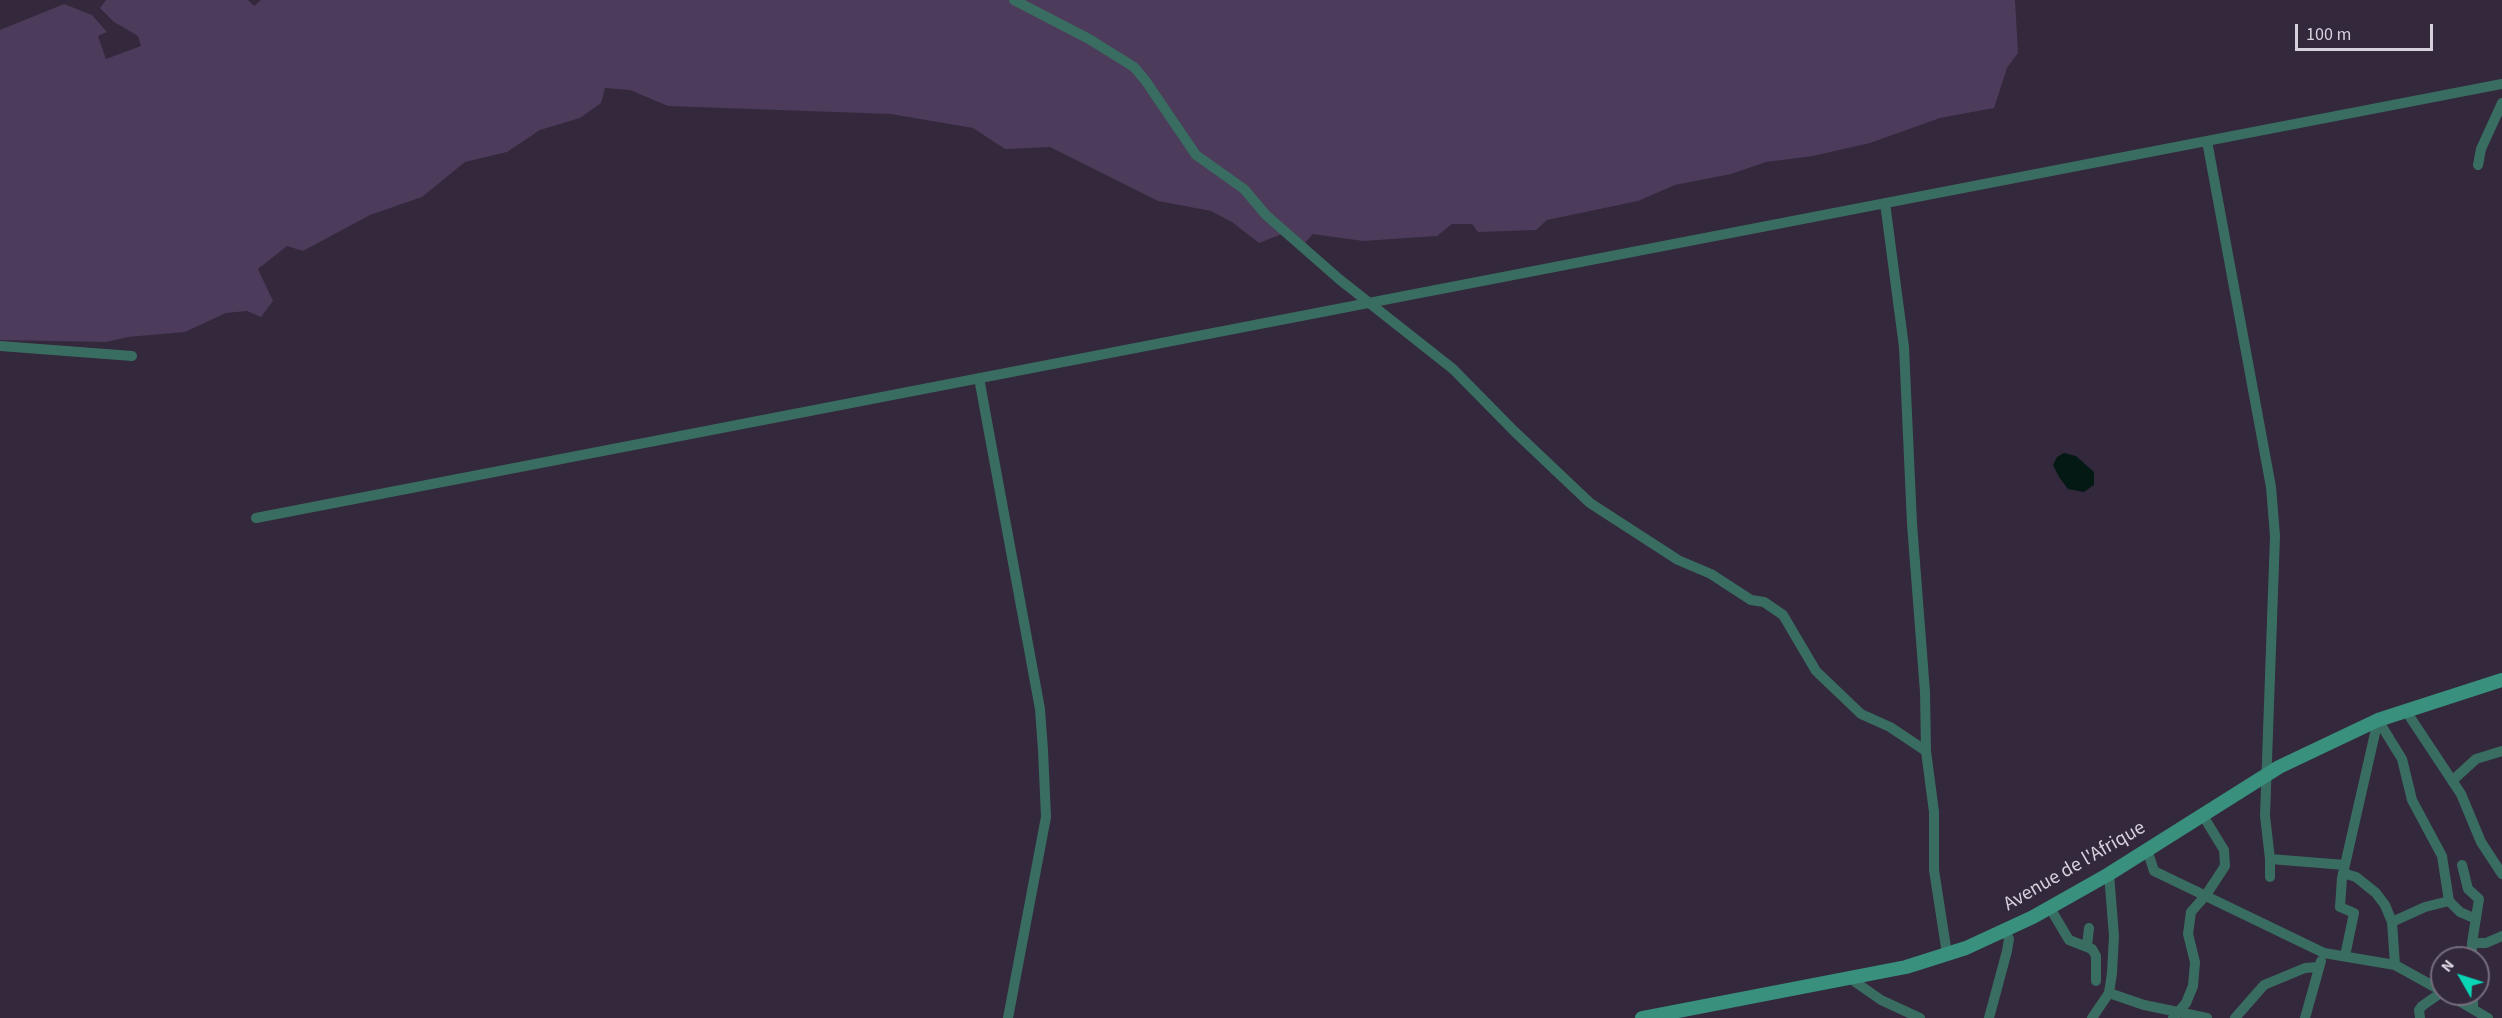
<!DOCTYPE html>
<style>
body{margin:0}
#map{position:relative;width:2502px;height:1018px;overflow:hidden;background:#33283c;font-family:"Source Sans 3",sans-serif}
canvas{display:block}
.north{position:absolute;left:2430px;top:946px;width:60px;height:60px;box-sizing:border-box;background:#33283c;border:2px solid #756c7c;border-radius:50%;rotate:309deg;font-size:16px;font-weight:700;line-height:24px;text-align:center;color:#d7d1dd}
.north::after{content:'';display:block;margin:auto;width:21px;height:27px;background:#0ad5b5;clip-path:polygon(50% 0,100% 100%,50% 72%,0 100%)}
.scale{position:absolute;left:2295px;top:24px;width:138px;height:27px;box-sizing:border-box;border:3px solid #d7d1dd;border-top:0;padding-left:8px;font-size:18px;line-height:21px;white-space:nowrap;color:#d7d1dd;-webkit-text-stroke:4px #33283c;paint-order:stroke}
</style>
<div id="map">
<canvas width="2502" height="1018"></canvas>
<div class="north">N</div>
<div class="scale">100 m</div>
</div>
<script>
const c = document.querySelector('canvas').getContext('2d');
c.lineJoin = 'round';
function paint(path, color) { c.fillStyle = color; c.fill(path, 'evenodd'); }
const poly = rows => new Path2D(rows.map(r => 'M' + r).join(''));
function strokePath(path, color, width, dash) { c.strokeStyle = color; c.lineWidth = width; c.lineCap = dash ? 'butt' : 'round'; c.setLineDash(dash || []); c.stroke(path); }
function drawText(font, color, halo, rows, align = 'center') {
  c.font = font + ' "Source Sans 3",sans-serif'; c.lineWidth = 6; c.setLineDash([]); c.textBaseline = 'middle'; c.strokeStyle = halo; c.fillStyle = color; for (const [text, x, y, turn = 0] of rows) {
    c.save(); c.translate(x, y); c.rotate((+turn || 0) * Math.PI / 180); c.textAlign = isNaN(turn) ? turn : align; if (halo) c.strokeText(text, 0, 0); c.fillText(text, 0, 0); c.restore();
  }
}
const green = poly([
 [106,0,248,0,254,6,261,0,2015,0,2018,53,2007,68,1994,108,1940,118,1870,143,1813,156,1766,162,1731,174,1675,185,1638,201,1547,220,1536,230,1478,232,1472,224,1452,224,1437,236,1363,241,1313,234,1301,247,1282,234,1259,243,1232,222,1211,211,1158,201,1050,147,1005,149,973,128,891,114,668,106,630,90,605,88,601,103,580,118,540,130,507,152,465,162,422,197,370,215,303,251,287,246,258,269,273,301,261,317,247,311,226,313,185,332,128,337,106,342,0,340,0,30,64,4,92,15,107,32,98,36,106,59,141,46,138,36,114,22,100,8]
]);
const water = poly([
 [2064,453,2076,456,2094,472,2094,485,2084,492,2068,489,2059,477,2053,465,2057,457]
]);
const street = poly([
 [1014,0,1089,39,1134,67,1145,80,1196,155,1244,189,1266,215,1339,279,1453,369,1514,431,1590,503,1678,560,1711,574,1751,600,1764,602,1783,615,1816,671,1861,714,1890,727,1926,751],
 [2207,141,2271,487,2275,536,2265,816,2270,859,2345,865],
 [2478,165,2481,149,2502,103],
 [1885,203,1904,347,1912,524,1925,692,1926,751,1934,812,1934,870,1947,954],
 [0,346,132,356],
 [979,378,1040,709,1043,750,1046,817,1008,1018],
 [256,518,2502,84],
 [2406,711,2461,794,2481,842,2502,874],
 [2378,720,2402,759,2412,800,2442,856,2449,901,2460,912,2476,919],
 [2452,781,2476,759,2502,751],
 [2147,849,2154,871,2324,953,2395,965,2442,991],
 [2462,865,2468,889,2479,899,2472,943,2472,958],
 [2343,873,2356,877,2376,893,2385,905,2392,922],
 [2270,877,2270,859],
 [2050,908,2069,940,2092,949,2096,956,2096,981],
 [2472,943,2486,943,2502,936],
 [2087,946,2089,928],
 [2345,956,2354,913,2340,907,2342,878,2378,720],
 [2395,965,2392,922,2425,907,2449,901],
 [1851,979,1881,1000,1920,1018],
 [2109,993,2144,1005,2207,1018],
 [2447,994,2488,1018],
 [2473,1007,2473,994],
 [1989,1018,2007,951,2009,939,2005,930],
 [2092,1018,2109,993,2112,973,2114,936,2109,874],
 [2173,1018,2186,1003,2193,986,2195,962,2188,934,2191,912,2206,895,2225,866,2224,850,2202,814],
 [2235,1018,2264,985,2305,968,2319,967],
 [2305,1018,2321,961],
 [2420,1018,2419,1010,2422,1006,2442,992]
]);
const secondary = poly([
 [1642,1018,1906,967,1966,948,2033,917,2109,874,2279,767,2378,720,2502,680]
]);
const streetNames = [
 ["Avenue de l'Afrique",2075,867,-30]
];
paint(green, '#4c3b5a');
paint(water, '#051914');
strokePath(street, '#3a6d61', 10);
strokePath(secondary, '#38907d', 14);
drawText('20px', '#d7d1dd', '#33283c', streetNames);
</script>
